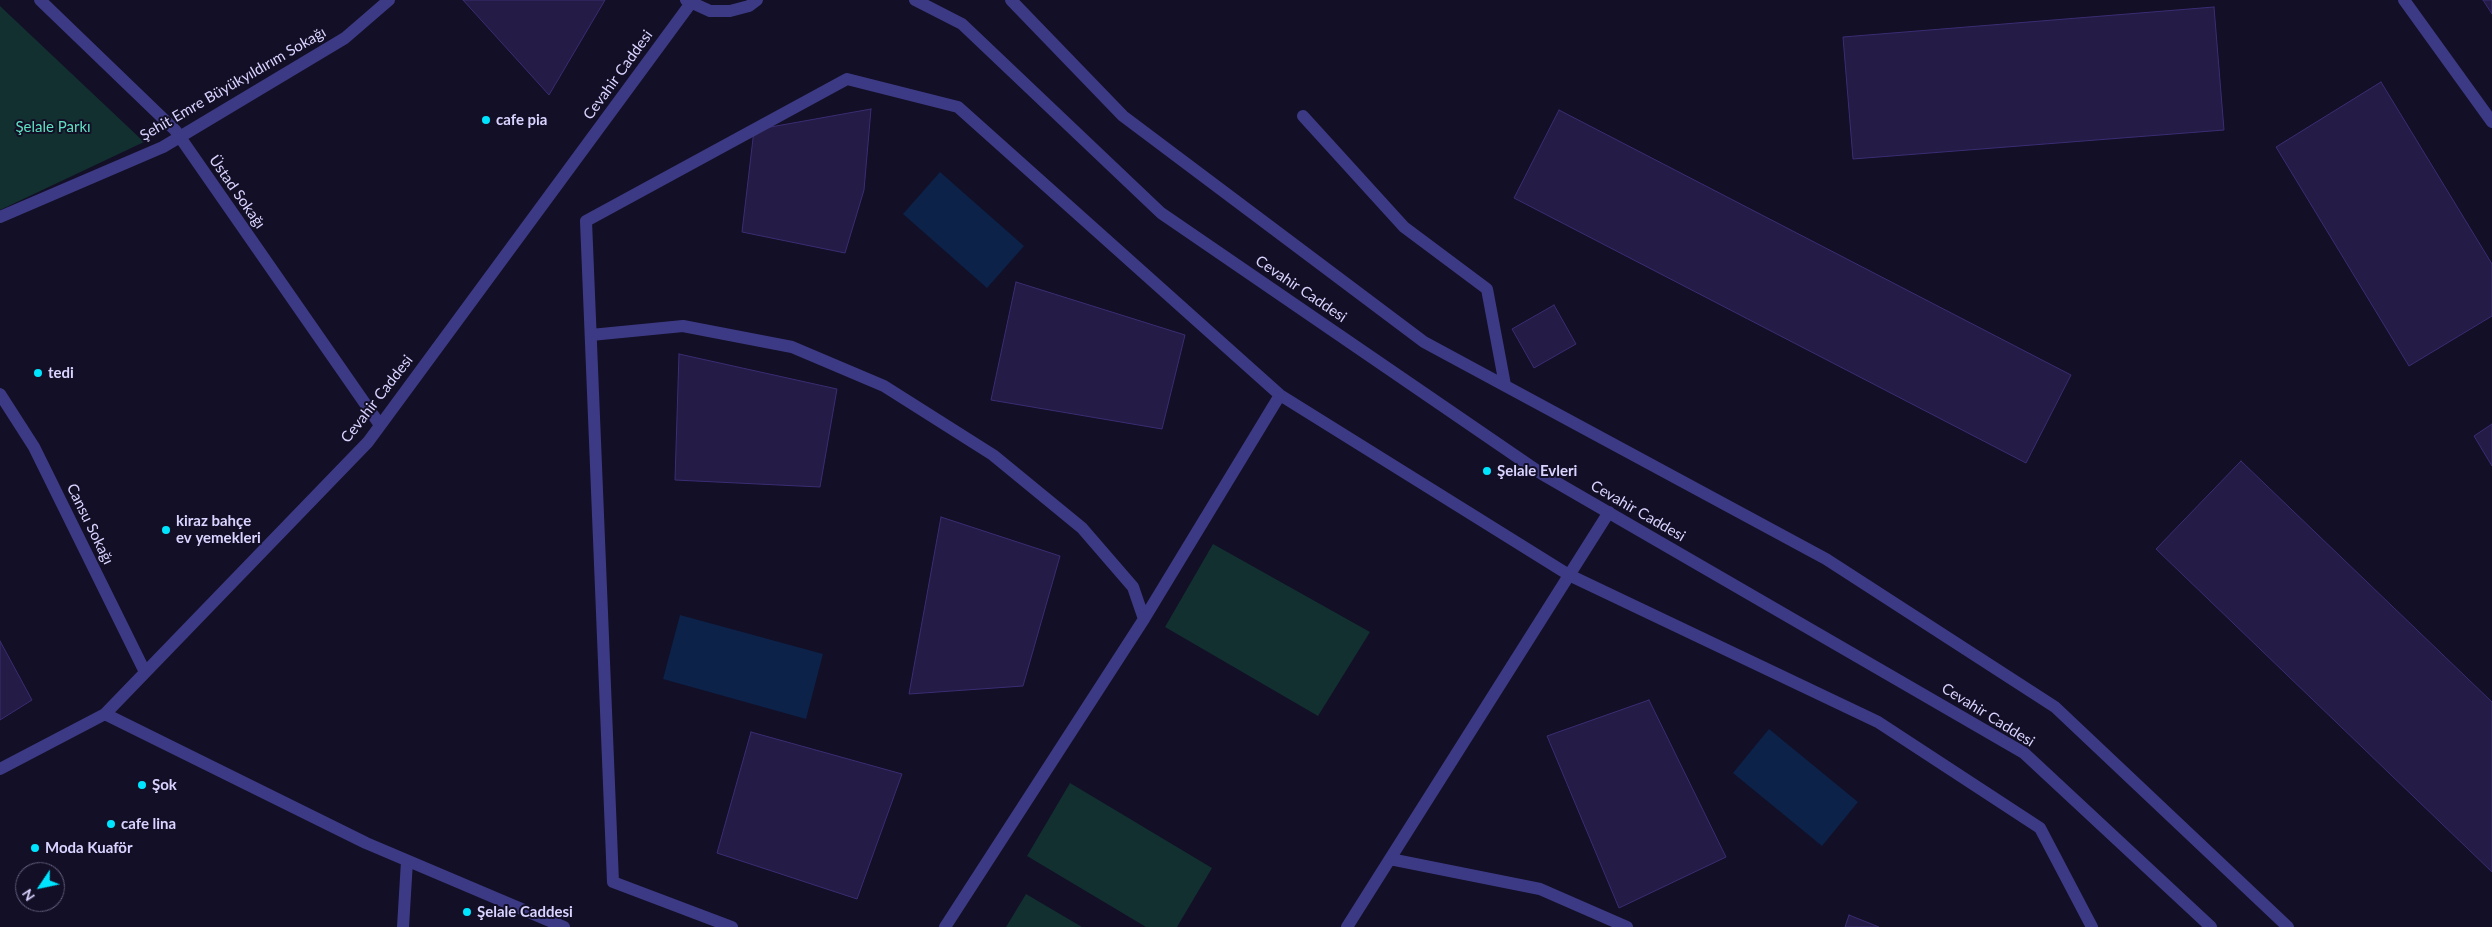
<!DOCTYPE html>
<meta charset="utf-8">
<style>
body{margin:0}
#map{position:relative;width:2492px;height:927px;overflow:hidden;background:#130f26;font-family:Lato,sans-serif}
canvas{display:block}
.north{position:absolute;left:15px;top:862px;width:50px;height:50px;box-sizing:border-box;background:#130f26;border:1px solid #625e7d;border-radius:50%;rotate:236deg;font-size:14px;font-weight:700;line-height:20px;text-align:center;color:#d9d4ff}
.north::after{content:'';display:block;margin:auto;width:18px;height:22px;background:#00e5ff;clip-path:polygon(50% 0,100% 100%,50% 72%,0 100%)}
</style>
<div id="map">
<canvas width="2492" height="927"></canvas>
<div class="north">N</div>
</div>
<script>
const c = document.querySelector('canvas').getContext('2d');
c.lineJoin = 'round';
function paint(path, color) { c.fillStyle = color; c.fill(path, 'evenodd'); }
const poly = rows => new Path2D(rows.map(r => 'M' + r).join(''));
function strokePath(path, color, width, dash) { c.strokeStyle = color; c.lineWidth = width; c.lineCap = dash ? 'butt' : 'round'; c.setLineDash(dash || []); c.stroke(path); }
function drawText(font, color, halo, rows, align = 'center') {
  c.font = font + ' Lato,sans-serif'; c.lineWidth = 4; c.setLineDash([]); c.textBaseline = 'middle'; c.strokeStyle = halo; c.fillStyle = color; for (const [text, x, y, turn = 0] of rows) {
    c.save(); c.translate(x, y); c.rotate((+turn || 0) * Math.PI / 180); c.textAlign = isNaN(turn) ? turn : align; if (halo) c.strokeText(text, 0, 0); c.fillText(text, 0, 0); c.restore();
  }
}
const green = poly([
 [0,6,144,142,0,210],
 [1213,544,1370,632,1318,716,1165,627],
 [1070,783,1212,868,1177,927,1146,927,1027,856],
 [1026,894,1082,927,1006,927]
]);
const water = poly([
 [940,172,1024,246,987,288,903,214],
 [680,615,823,654,806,719,663,679],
 [1769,729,1858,802,1822,846,1733,773]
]);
const building = poly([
 [463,0,605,0,549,95,463,0],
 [2483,0,2492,0,2492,14,2483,0],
 [2214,7,2224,130,1853,159,1843,37,2214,7],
 [2381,82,2492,264,2492,316,2409,366,2276,147,2381,82],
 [871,109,864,190,845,253,742,232,754,130,871,109],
 [1559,110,2071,375,2026,463,1514,198,1559,110],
 [1016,282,1185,335,1162,429,991,400,1016,282],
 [1554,305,1576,344,1534,368,1512,329,1554,305],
 [679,354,837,389,820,487,675,480,679,354],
 [2492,424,2492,466,2474,436,2492,424],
 [2241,461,2492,702,2492,872,2156,549,2241,461],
 [941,517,1060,556,1023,686,909,694,941,517],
 [0,641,32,700,0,720,0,641],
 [1649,700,1726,857,1619,908,1547,736,1649,700],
 [751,732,902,774,857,899,717,853,751,732],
 [1849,915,1879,927,1845,927,1849,915]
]);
const minor = poly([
 [40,0,175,130,380,425],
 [686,0,710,11,730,11,749,6,757,0],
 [915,0,962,24,1161,213,1542,474,2024,753,2211,927],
 [1011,0,1123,116,1424,342,1826,559,2055,707,2288,927],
 [2404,0,2492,122],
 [1303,116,1404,227,1487,289,1505,385],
 [0,217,163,147,345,38,389,0],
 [591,335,683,326,792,347,884,386,993,455,1082,528,1133,587,1144,619],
 [0,394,34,447,145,672],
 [105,714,366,843,564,927],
 [0,769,105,714,368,442,691,3],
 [1390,859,1540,889,1627,927],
 [403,927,407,861],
 [732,927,613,882,586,221,847,79,958,107,1280,395,1569,575,1878,722,2040,828,2092,927],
 [945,927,1144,619,1280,395],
 [1347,927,1609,512]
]);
const markers = [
 [486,120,5,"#00e5ff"],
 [38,373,5,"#00e5ff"],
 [1487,471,5,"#00e5ff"],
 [166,530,5,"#00e5ff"],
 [142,785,5,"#00e5ff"],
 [111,824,5,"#00e5ff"],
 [35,848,5,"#00e5ff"],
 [467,912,5,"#00e5ff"]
];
const streetNames = [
 ["Cevahir Caddesi",618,75,-54],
 ["Şehit Emre Büyükyıldırım Sokağı",233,84,-30],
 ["Üstad Sokağı",237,192,55],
 ["Cevahir Caddesi",1301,289,34],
 ["Cevahir Caddesi",377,399,-52],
 ["Cevahir Caddesi",1638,511,30],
 ["Cansu Sokağı",90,524,64],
 ["Cevahir Caddesi",1988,715,32]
];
const poiNames = [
 ["cafe pia",496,120],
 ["tedi",48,373],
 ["Şelale Evleri",1497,471],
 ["kiraz bahçe",176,521],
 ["ev yemekleri",176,538],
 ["Şok",152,785],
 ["cafe lina",121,824],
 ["Moda Kuaför",45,848],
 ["Şelale Caddesi",477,912]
];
const parkNames = [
 ["Şelale Parkı",53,127]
];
paint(green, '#12302f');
paint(water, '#0c2248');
paint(building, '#241b47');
strokePath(building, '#3b2d73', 1);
strokePath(minor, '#3d3a85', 12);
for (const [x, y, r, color] of markers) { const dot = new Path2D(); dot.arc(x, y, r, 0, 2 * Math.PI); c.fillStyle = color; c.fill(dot); strokePath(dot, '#130f26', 2); }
drawText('15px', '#d9d4ff', '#130f26', streetNames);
drawText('bold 15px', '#d9d4ff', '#130f26', poiNames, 'left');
drawText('15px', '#5fe0c0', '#130f26', parkNames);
</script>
